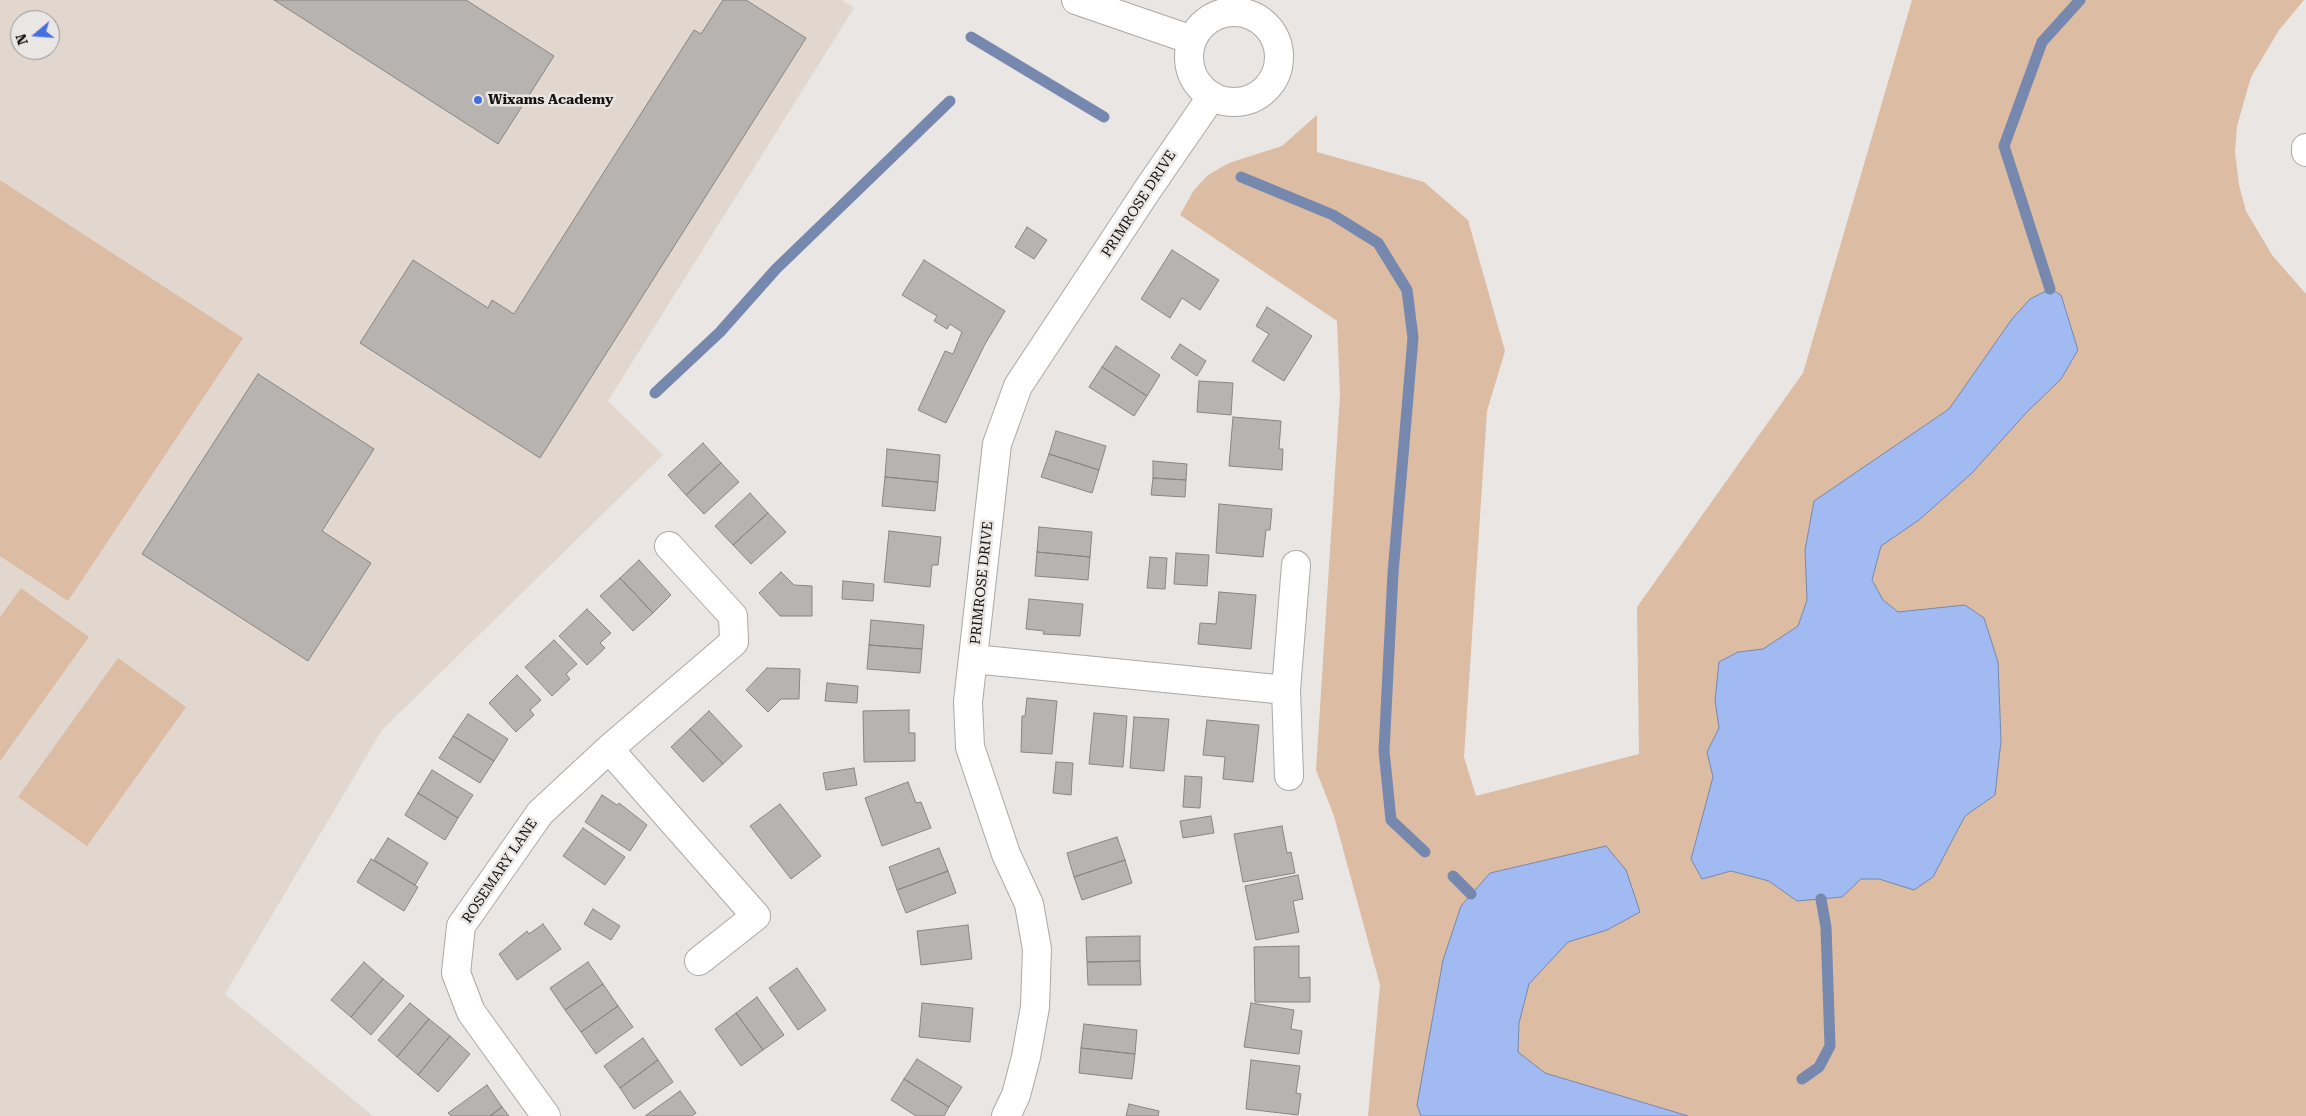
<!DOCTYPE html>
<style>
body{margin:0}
#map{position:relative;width:2306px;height:1116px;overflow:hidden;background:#e9e6e3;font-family:"Roboto Serif",serif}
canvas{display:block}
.north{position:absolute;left:10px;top:10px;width:50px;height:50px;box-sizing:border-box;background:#e9e6e3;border:1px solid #94928f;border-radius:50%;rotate:252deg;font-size:14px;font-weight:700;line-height:20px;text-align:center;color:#151312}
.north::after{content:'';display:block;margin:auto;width:18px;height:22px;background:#456fe1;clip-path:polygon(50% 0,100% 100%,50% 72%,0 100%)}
</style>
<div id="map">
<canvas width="2306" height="1116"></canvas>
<div class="north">N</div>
</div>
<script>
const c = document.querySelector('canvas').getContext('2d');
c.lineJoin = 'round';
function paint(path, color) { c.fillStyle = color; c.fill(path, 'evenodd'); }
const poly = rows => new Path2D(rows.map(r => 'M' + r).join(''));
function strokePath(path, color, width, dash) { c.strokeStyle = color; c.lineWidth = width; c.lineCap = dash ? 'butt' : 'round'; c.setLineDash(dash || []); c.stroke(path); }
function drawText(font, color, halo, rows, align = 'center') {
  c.font = font + ' "Roboto Serif",serif'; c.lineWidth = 5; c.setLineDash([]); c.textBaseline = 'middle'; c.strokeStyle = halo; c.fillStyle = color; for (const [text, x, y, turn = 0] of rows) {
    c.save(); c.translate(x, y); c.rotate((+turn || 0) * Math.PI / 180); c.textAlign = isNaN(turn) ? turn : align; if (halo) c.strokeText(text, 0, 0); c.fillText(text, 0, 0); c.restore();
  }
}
const built = poly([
 [0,0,842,0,854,8,608,401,663,455,382,730,225,994,373,1116,0,1116],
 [20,20,50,20,50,50,20,50]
]);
const green = poly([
 [1912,0,2304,0,2279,30,2251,77,2237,126,2235,152,2239,185,2246,211,2272,255,2306,294,2306,1116,1368,1116,1380,985,1334,816,1316,770,1340,395,1337,321,1180,215,1194,190,1208,175,1229,163,1282,146,1317,115,1317,152,1424,182,1468,220,1505,351,1487,411,1464,757,1476,796,1639,754,1637,607,1803,373],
 [0,180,243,338,68,601,0,556],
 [21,588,89,637,0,761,0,617],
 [118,658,186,707,87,846,18,797]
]);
const water = poly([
 [2050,289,2061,295,2078,350,2061,379,2026,413,1972,473,1919,520,1881,546,1872,580,1883,600,1898,612,1965,605,1984,618,1998,662,2001,741,1995,795,1965,816,1933,877,1914,890,1879,879,1861,879,1842,897,1797,901,1769,881,1731,871,1702,879,1691,859,1713,777,1707,752,1719,728,1715,700,1719,662,1738,652,1763,649,1798,626,1807,600,1805,550,1814,501,1949,409,2012,319,2030,299,2050,289],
 [1606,846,1626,870,1640,912,1607,930,1568,942,1529,984,1519,1023,1518,1052,1545,1073,1688,1116,1421,1116,1417,1105,1443,960,1461,906,1490,873,1606,846]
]);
const stream = poly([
 [971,37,1104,117],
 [1241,177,1333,215,1378,243,1407,290,1413,338,1393,573,1384,751,1391,820,1425,852],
 [2050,289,2004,146,2042,42,2080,0],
 [655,393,720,332,776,269,950,101],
 [1453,876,1471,894],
 [1802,1079,1819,1067,1830,1046,1826,927,1821,899]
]);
const building = poly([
 [274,0,466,0,554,56,498,144,274,0],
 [723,0,746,0,806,38,540,458,360,343,413,260,488,308,492,300,514,314,694,30,701,34,723,0],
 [1027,227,1047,240,1034,259,1015,247,1027,227],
 [1172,250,1219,280,1200,310,1182,298,1170,318,1141,299,1172,250],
 [924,260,1005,311,985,344,946,423,918,410,945,351,953,354,962,332,950,324,947,329,934,321,937,316,902,295,924,260],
 [1267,307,1312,336,1284,381,1252,361,1269,334,1256,326,1267,307],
 [1180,344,1206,361,1197,376,1171,358,1180,344],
 [1116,346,1160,375,1147,396,1102,367,1116,346],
 [1102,367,1147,396,1134,416,1089,387,1102,367],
 [258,374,374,449,322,531,371,563,308,661,142,554,258,374],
 [1199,381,1233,383,1231,415,1197,412,1199,381],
 [1233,417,1281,421,1279,449,1283,449,1282,470,1229,466,1233,417],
 [1056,431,1106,446,1099,470,1049,454,1056,431],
 [703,443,721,463,686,495,668,475,703,443],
 [887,449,940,455,938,482,885,477,887,449],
 [1049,454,1099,470,1092,493,1041,477,1049,454],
 [1153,461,1187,464,1186,480,1153,478,1153,461],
 [721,463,739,482,704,514,686,495,721,463],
 [885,477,938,482,935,511,882,506,885,477],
 [1153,478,1186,480,1185,497,1151,495,1153,478],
 [750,493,768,513,733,545,715,526,750,493],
 [1219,504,1272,509,1270,530,1266,530,1263,557,1216,553,1219,504],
 [768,513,786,532,751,564,733,545,768,513],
 [1039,527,1092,532,1090,557,1037,552,1039,527],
 [889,531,941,537,938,565,932,565,930,587,884,582,889,531],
 [1037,552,1090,557,1088,580,1035,576,1037,552],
 [1176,553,1209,555,1207,586,1174,584,1176,553],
 [1150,557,1167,558,1165,589,1147,588,1150,557],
 [639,560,671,595,653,613,620,578,639,560],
 [781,572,794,585,812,586,812,616,780,616,759,593,781,572],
 [620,578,653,613,633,631,600,596,620,578],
 [843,581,874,584,873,601,842,599,843,581],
 [1219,592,1256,595,1251,649,1198,644,1200,623,1216,624,1219,592],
 [1029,599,1083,604,1080,636,1043,634,1044,631,1026,629,1029,599],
 [587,609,611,633,600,643,605,648,587,665,559,636,587,609],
 [871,620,924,625,922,649,869,645,871,620],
 [554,640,577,664,566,674,570,679,552,696,525,667,554,640],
 [869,645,922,649,920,673,867,669,869,645],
 [767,668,800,669,799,699,781,699,768,712,746,690,767,668],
 [517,675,541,700,530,710,534,715,516,732,489,703,517,675],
 [827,683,858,686,857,703,825,701,827,683],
 [1027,698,1057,701,1052,754,1021,752,1022,716,1025,716,1027,698],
 [909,710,909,733,915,733,915,761,864,762,863,711,909,710],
 [709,711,742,746,723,764,690,729,709,711],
 [1094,713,1127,716,1123,767,1089,764,1094,713],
 [468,714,508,739,494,761,453,736,468,714],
 [1134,717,1169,719,1164,771,1130,768,1134,717],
 [1207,720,1259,725,1253,782,1223,779,1225,757,1203,755,1207,720],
 [690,729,723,764,703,782,671,747,690,729],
 [453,736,494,761,480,783,439,758,453,736],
 [1056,762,1073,763,1071,795,1053,793,1056,762],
 [854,768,857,785,826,790,823,773,854,768],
 [432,770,473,795,458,818,418,793,432,770],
 [1185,776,1202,777,1200,808,1183,807,1185,776],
 [908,782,916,803,921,802,931,828,882,846,865,798,908,782],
 [418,793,458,818,445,840,405,815,418,793],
 [602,795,617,805,619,803,647,825,630,851,585,822,602,795],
 [780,804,821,856,791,879,750,826,780,804],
 [1211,816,1214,833,1183,838,1180,821,1211,816],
 [1282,826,1287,853,1291,852,1295,873,1243,882,1234,834,1282,826],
 [583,828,625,857,605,885,563,856,583,828],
 [1117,837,1125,860,1074,877,1067,853,1117,837],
 [388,838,428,863,415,885,374,860,388,838],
 [939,848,948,871,897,890,889,867,939,848],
 [371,859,418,887,404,911,357,882,371,859],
 [1125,860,1132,883,1082,900,1074,877,1125,860],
 [948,871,956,893,906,913,897,890,948,871],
 [1298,875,1303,899,1293,901,1299,932,1256,940,1245,886,1298,875],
 [593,909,620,926,611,940,584,924,593,909],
 [543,924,561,949,517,980,499,954,527,931,529,934,543,924],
 [968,925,972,959,921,965,917,931,968,925],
 [1140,936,1140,961,1087,962,1086,937,1140,936],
 [1299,946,1299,978,1310,977,1310,1002,1255,1002,1254,947,1299,946],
 [1140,961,1141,985,1088,985,1087,962,1140,961],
 [364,962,383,979,351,1017,331,1000,364,962],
 [588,962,603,984,565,1010,550,988,588,962],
 [797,968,826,1010,798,1030,769,988,797,968],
 [383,979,404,996,371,1035,351,1017,383,979],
 [603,984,618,1006,581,1032,565,1010,603,984],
 [757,997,784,1035,763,1050,736,1013,757,997],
 [410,1003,429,1019,397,1057,378,1040,410,1003],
 [922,1003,973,1008,970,1042,919,1037,922,1003],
 [1251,1003,1294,1010,1291,1029,1302,1031,1299,1054,1244,1047,1251,1003],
 [618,1006,633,1027,596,1054,581,1032,618,1006],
 [736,1013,763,1050,741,1066,715,1029,736,1013],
 [429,1019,450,1036,418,1075,397,1057,429,1019],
 [1084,1024,1137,1030,1135,1054,1081,1048,1084,1024],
 [450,1036,470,1054,438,1092,418,1075,450,1036],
 [643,1038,658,1060,620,1088,604,1066,643,1038],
 [1081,1048,1135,1054,1132,1079,1079,1073,1081,1048],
 [917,1059,962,1087,949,1107,904,1079,917,1059],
 [658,1060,673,1082,634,1109,620,1088,658,1060],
 [1251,1060,1300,1066,1296,1093,1301,1094,1298,1115,1246,1109,1251,1060],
 [904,1079,949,1107,944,1116,916,1116,891,1100,904,1079],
 [487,1085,502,1107,490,1116,451,1116,448,1113,487,1085],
 [680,1091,696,1113,692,1116,645,1116,680,1091],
 [1129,1104,1159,1111,1158,1116,1126,1116,1129,1104],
 [502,1107,509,1116,490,1116,502,1107]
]);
const minor = poly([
 [1076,0,1192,40],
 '1189 57a45 45 0 1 1 90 0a45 45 0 1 1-90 0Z',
 [2306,148,2306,152],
 [973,659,1286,690],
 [609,749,756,916,699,961],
 [1289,776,1286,690,1296,565],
 [546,1116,471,1012,456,973,461,926,540,813,609,749,734,642,733,616,669,546],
 [1006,1116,1016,1095,1026,1057,1035,1007,1037,949,1029,904,1006,854,970,747,968,702,997,444,1018,386,1148,189,1212,96]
]);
const markers = [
 [478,100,5,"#456fe1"]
];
const poiNames = [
 ["Wixams Academy",488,100]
];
const streetNames = [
 ["PRIMROSE DRIVE",1139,204,-57],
 ["PRIMROSE DRIVE",982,583,-84],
 ["ROSEMARY LANE",500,871,-56]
];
paint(built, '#e1d7cf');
paint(green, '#dcbca2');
paint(water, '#a1baf1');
strokePath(water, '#7788ae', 1);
strokePath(stream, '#7788ae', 11);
paint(building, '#b7b3b1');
strokePath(building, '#898583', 1);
strokePath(minor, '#aca8a5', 30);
strokePath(minor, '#fff', 28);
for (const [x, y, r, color] of markers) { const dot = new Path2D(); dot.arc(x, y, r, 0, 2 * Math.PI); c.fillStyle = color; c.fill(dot); strokePath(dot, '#e9e6e3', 2); }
drawText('bold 14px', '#151312', '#e9e6e3', poiNames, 'left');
drawText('14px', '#151312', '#e9e6e3', streetNames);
</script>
